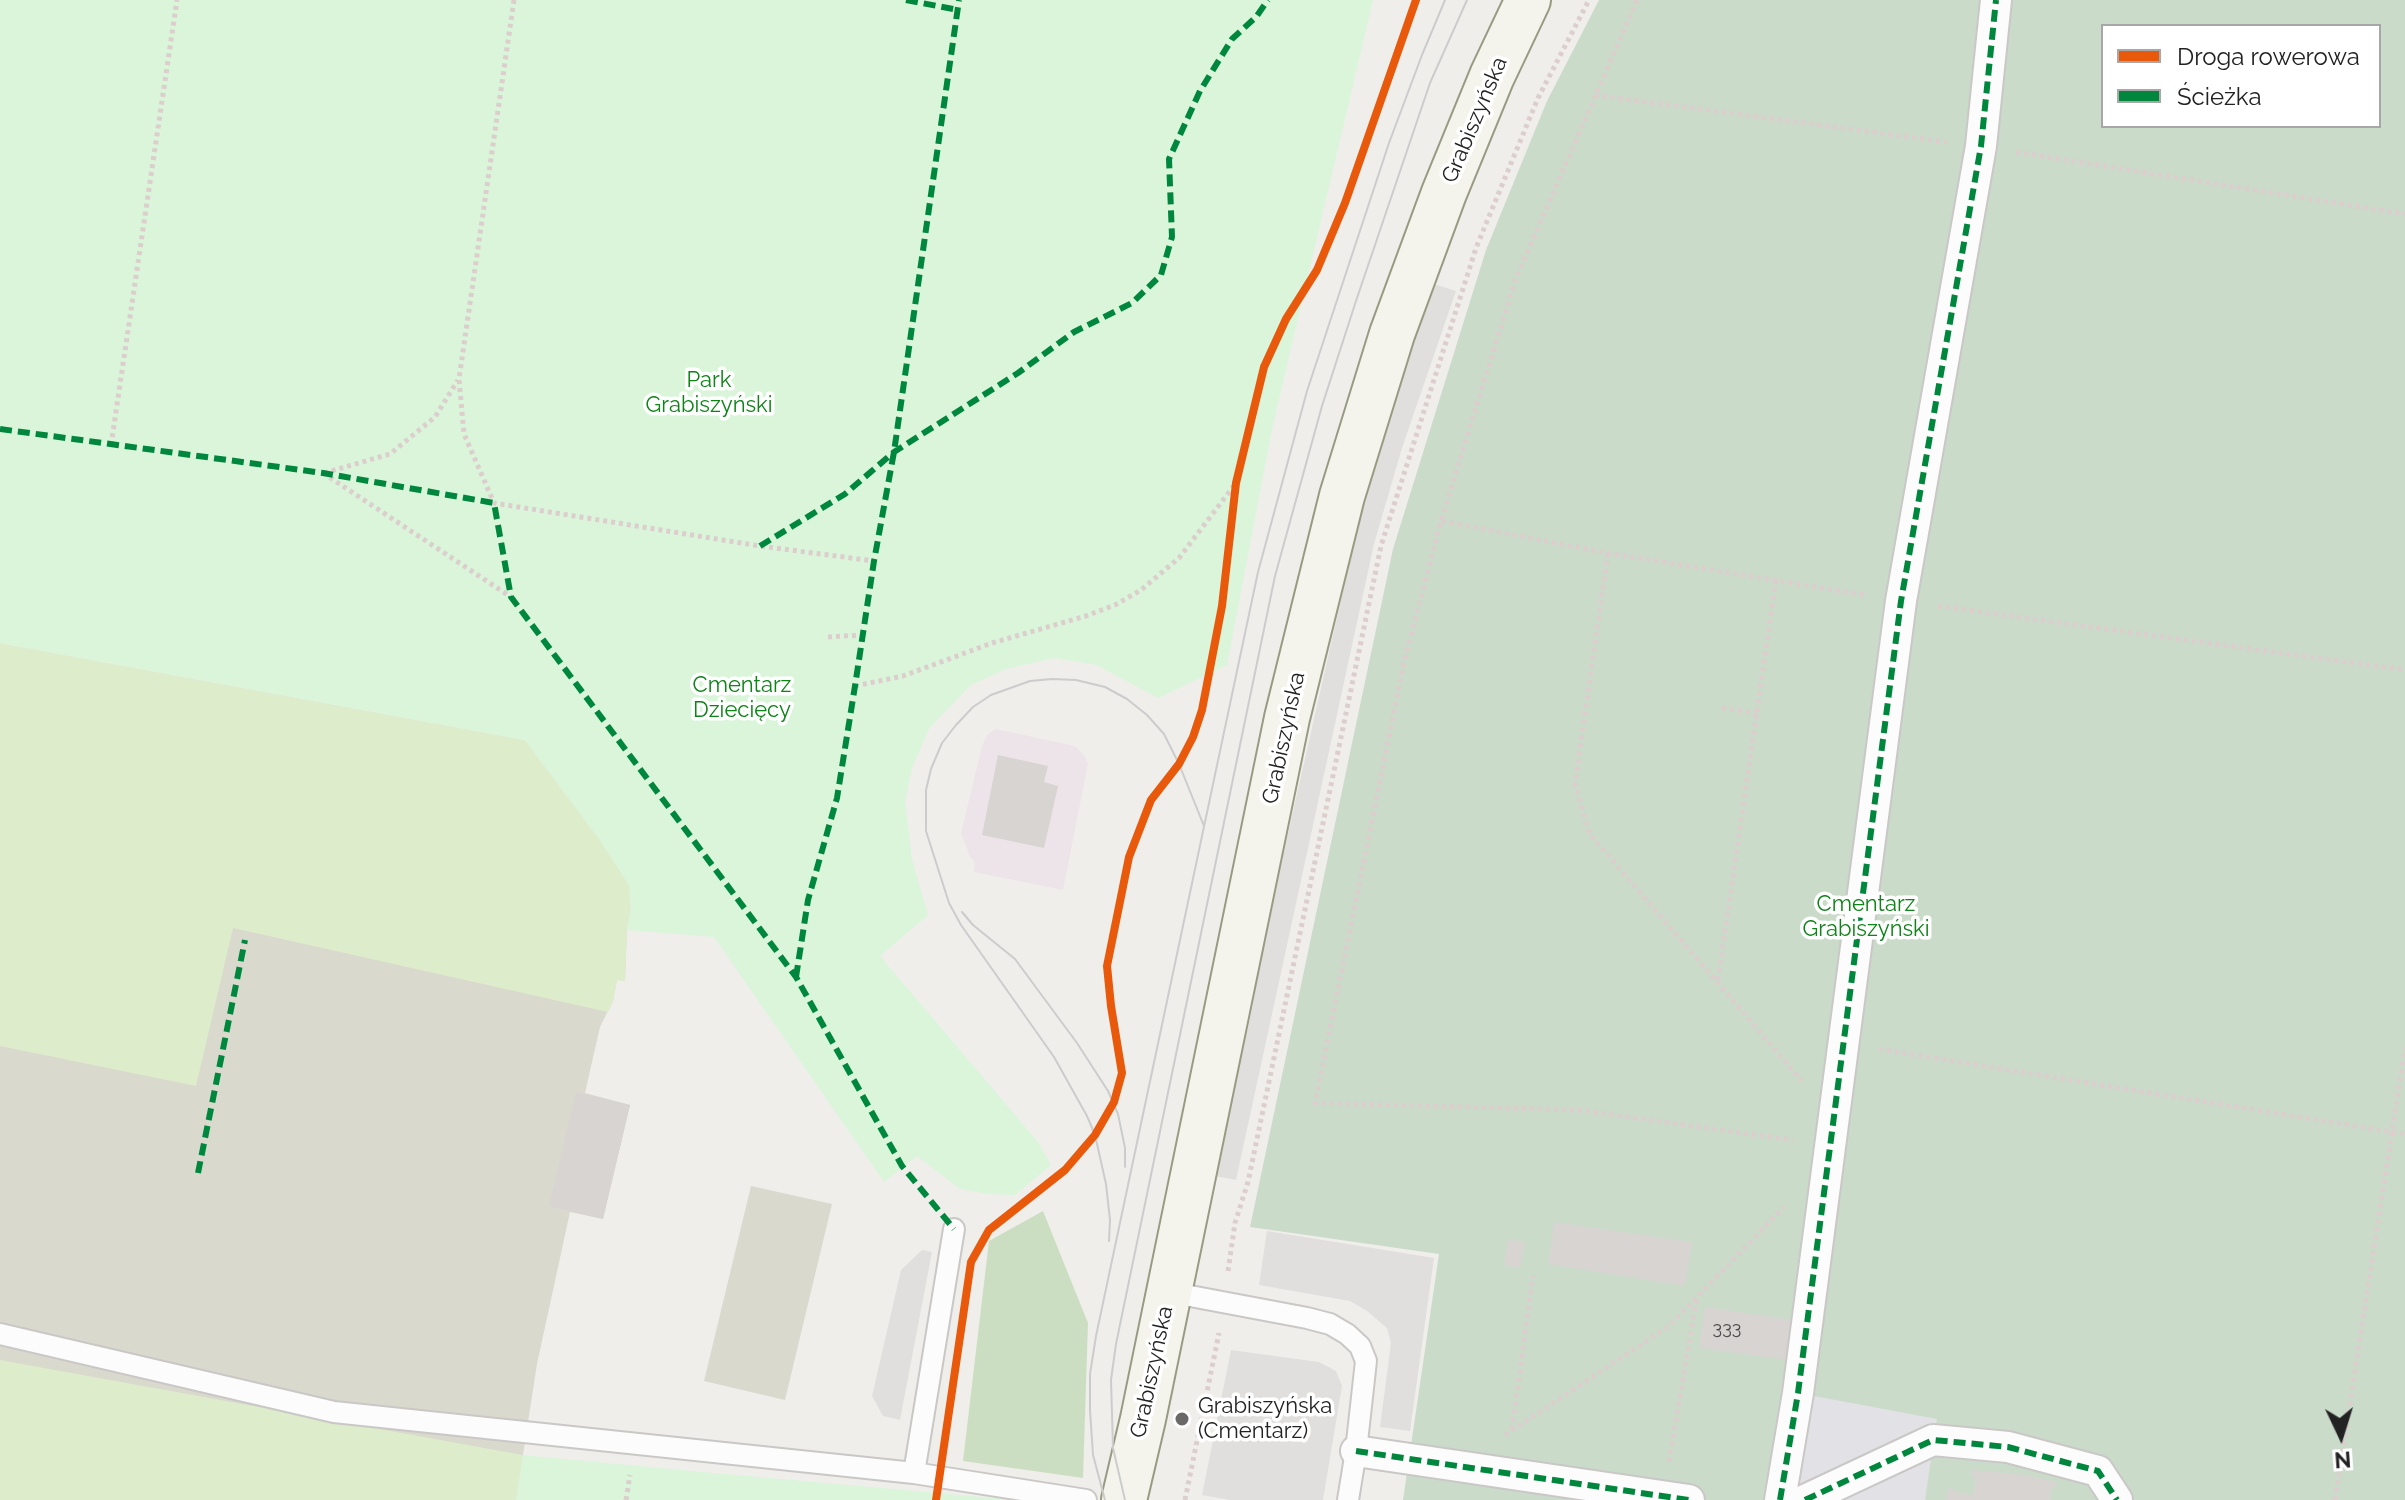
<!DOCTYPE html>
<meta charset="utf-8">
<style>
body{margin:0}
#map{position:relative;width:2405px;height:1500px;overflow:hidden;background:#f0eeeb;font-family:Raleway,sans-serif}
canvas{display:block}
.legend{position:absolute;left:2101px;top:24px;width:280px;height:104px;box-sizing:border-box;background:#fff;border:2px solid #a7a7a7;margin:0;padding:10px 14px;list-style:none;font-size:24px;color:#222}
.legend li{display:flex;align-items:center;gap:16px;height:40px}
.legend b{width:40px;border:2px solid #a7a7a7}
.north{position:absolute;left:2301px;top:1396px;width:80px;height:80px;-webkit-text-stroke:6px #fff;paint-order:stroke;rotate:176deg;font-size:22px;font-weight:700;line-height:32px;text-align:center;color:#222}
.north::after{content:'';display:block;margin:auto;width:28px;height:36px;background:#222;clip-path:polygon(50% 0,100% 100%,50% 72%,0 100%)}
</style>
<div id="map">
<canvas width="2405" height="1500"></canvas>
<ul class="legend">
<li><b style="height:10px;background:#e8590c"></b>Droga rowerowa</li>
<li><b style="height:10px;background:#00873e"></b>Ścieżka</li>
</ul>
<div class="north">N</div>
</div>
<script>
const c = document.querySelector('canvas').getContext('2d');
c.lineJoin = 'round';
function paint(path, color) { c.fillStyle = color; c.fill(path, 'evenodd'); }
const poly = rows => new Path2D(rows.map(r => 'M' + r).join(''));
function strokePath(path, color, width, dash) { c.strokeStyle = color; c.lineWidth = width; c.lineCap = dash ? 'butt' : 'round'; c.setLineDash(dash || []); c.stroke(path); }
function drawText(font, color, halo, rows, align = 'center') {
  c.font = font + ' Raleway,sans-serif'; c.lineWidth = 7; c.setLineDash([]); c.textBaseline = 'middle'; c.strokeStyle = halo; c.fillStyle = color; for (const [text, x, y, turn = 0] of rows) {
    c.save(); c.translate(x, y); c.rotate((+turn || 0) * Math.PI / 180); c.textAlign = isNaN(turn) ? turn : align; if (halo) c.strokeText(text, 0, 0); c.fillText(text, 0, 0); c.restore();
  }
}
const industrial = poly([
 [996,729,1075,746,1084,755,1088,764,1063,890,974,872,975,862,970,857,961,833,982,746,988,734]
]);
const construction = poly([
 [0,643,631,908,627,930,625,981,617,980,613,1001,600,1027,585,1093,630,1105,603,1219,570,1212,537,1364,516,1500,0,1500],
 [751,1186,832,1204,785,1400,704,1381]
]);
const grass = poly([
 [0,643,525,740,600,840,629,885,631,908,627,930,625,981,617,980,613,1001,608,1012,233,928,196,1086,0,1046],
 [0,1360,523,1455,516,1500,0,1500]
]);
const forest = poly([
 [1043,1211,1088,1323,1083,1478,963,1461,989,1241]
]);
const cemetery = poly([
 [1599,0,2405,0,2405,1500,1403,1500,1439,1254,1250,1227,1393,549,1486,250,1547,101],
 [2103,26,2379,26,2379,126,2103,126]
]);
const park = poly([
 [0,0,1373,0,1272,429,1227,665,1158,698,1096,665,1054,658,1006,669,971,685,930,727,912,768,905,802,912,859,928,915,880,956,1038,1142,1051,1165,1015,1195,988,1194,960,1189,917,1156,884,1182,714,937,627,930,631,908,629,885,600,840,525,740,0,643],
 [523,1455,692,1471,1015,1500,516,1500]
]);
const parking = poly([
 [1434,284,1456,291,1402,448,1374,544,1236,1180,1215,1176,1252,1009,1263,944,1360,516,1412,344],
 [1267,1231,1434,1258,1410,1431,1380,1427,1391,1343,1387,1328,1367,1311,1350,1301,1259,1285],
 [922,1250,932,1252,900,1420,883,1416,872,1396,901,1270],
 [1231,1350,1319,1362,1336,1371,1342,1386,1323,1500,1230,1500,1202,1495]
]);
const plaza = poly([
 [1798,1393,1937,1419,1925,1500,1780,1500]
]);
const building = poly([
 [998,755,1048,766,1044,782,1058,786,1044,848,982,835],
 [576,1092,630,1105,603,1219,549,1206],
 [1554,1222,1692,1242,1685,1286,1548,1264],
 [1508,1239,1525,1242,1520,1268,1504,1265],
 [1705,1307,1793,1320,1788,1360,1699,1348],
 [1972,1470,2026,1475,2056,1482,2056,1488,2052,1487,2050,1500,1946,1500,1948,1488,1955,1489,1955,1492,1973,1495,1976,1477,1971,1476]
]);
const path = poly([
 [514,0,459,379,464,434,494,503,760,546,874,561],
 [1637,0,1516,278,1441,521,1404,662,1315,1103,1578,1110,1793,1140],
 [1595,95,1947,142],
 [2016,152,2405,214],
 [111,445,177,0],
 [323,473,511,597],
 [324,473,390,454,435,417,458,380],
 [1442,521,1608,553,1865,595],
 [1608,553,1575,784,1589,833,1802,1081],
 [1938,606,2405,670],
 [828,637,863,635],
 [855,686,903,676,992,643,1086,616,1115,605,1141,590,1179,558,1236,483],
 [1722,708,1757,713],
 [1718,980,1776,580],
 [1879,1049,2405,1134],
 [1228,1271,1235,1223,1248,1182,1381,546,1476,248,1538,98,1589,0],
 [1512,1429,1533,1275],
 [1505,1435,1669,1326,1784,1207],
 [1669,1461,1697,1297],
 [626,1500,630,1475],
 [1185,1500,1219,1333],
 [2335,1500,2405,1048]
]);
const service = poly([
 [1169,1292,1307,1318,1330,1324,1347,1334,1360,1346,1366,1361,1356,1451,1348,1500],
 [0,1334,334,1412,914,1473,1086,1500],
 [914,1473,954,1229]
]);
const pedestrian = poly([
 [1356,1451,1689,1500],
 [1780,1500,1798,1393,1901,601,1981,146,1996,0],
 [1805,1500,1933,1440,2008,1447,2098,1471,2117,1500]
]);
const secondary = poly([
 [1124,1500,1143,1419,1287,718,1342,496,1392,334,1444,193,1492,76,1528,0]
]);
const tram = poly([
 [962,912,973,925,1015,959,1077,1043,1108,1091,1118,1114,1125,1148,1125,1167],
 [1109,1241,1110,1220,1106,1184,1095,1135,1087,1116,1054,1057,961,925,949,903,926,831,926,790,931,769,942,743,956,725,973,707,991,695,1030,681,1052,679,1076,680,1105,687,1127,699,1147,715,1164,734,1179,764,1204,826],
 [1105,1500,1093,1455,1090,1410,1090,1374,1096,1336,1258,572,1307,391,1389,143,1422,55,1445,0],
 [1125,1500,1113,1448,1111,1380,1116,1344,1275,576,1322,406,1356,301,1430,83,1467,0]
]);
const quiet = poly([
 [906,0,958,10],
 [0,429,323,473,494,503,511,597,796,977,902,1166,954,1229],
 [760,546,845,494,894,452,1018,373,1074,332,1132,303,1161,275,1172,237,1169,159,1200,91,1232,39,1256,17,1268,0],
 [796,977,808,900,837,798,855,686,874,561,894,452,959,0],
 [198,1173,245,940],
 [1356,1451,1689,1500],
 [1780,1500,1798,1393,1901,601,1981,146,1996,0],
 [1805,1500,1933,1440,2008,1447,2098,1471,2117,1500]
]);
const cycleway = poly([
 [936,1500,971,1262,989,1230,1065,1170,1095,1135,1114,1102,1122,1073,1111,1006,1107,966,1129,857,1151,800,1179,764,1193,737,1202,710,1222,606,1236,483,1264,367,1286,319,1317,270,1345,203,1416,0]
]);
const markers = [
 [1182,1419,8,"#6a6968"]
];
const numberNames = [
 ["333",1727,1329]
];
const streetNames = [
 ["Grabiszyńska",1475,120,-67],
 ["Grabiszyńska",1284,738,-78],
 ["Grabiszyńska",1152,1372,-78]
];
const parkNames = [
 ["Park",709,380],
 ["Grabiszyński",709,405],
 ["Cmentarz",742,685],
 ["Dziecięcy",742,710],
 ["Cmentarz",1866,904],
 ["Grabiszyński",1866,929]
];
const poiNames = [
 ["Grabiszyńska",1198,1406],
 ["(Cmentarz)",1198,1431]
];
paint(industrial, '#ede4e9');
paint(construction, '#d9d9cd');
paint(grass, '#ddeccb');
paint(forest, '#cbdec1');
paint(cemetery, '#cadbca');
paint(park, '#daf5da');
paint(parking, '#e0dfde');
paint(plaza, '#e2e1e5');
paint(building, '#d7d4d2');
strokePath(service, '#c9c8c7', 24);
strokePath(pedestrian, '#c9c8c7', 34);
strokePath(secondary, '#999a82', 48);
strokePath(path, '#dccecd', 5, [4, 4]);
strokePath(service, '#fdfcfc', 20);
strokePath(pedestrian, '#fdfcfc', 30);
strokePath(secondary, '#f4f4ed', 44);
strokePath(tram, '#ccc', 2);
strokePath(quiet, '#00873e', 6, [12, 6]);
strokePath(cycleway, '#e8590c', 8);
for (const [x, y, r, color] of markers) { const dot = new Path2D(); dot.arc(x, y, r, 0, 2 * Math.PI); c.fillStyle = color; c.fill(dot); strokePath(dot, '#fff', 3); }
drawText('18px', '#4f4e4e', null, numberNames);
drawText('22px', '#222', '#fff', streetNames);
drawText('22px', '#0c8416', '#fff', parkNames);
drawText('22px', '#222', '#fff', poiNames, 'left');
</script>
